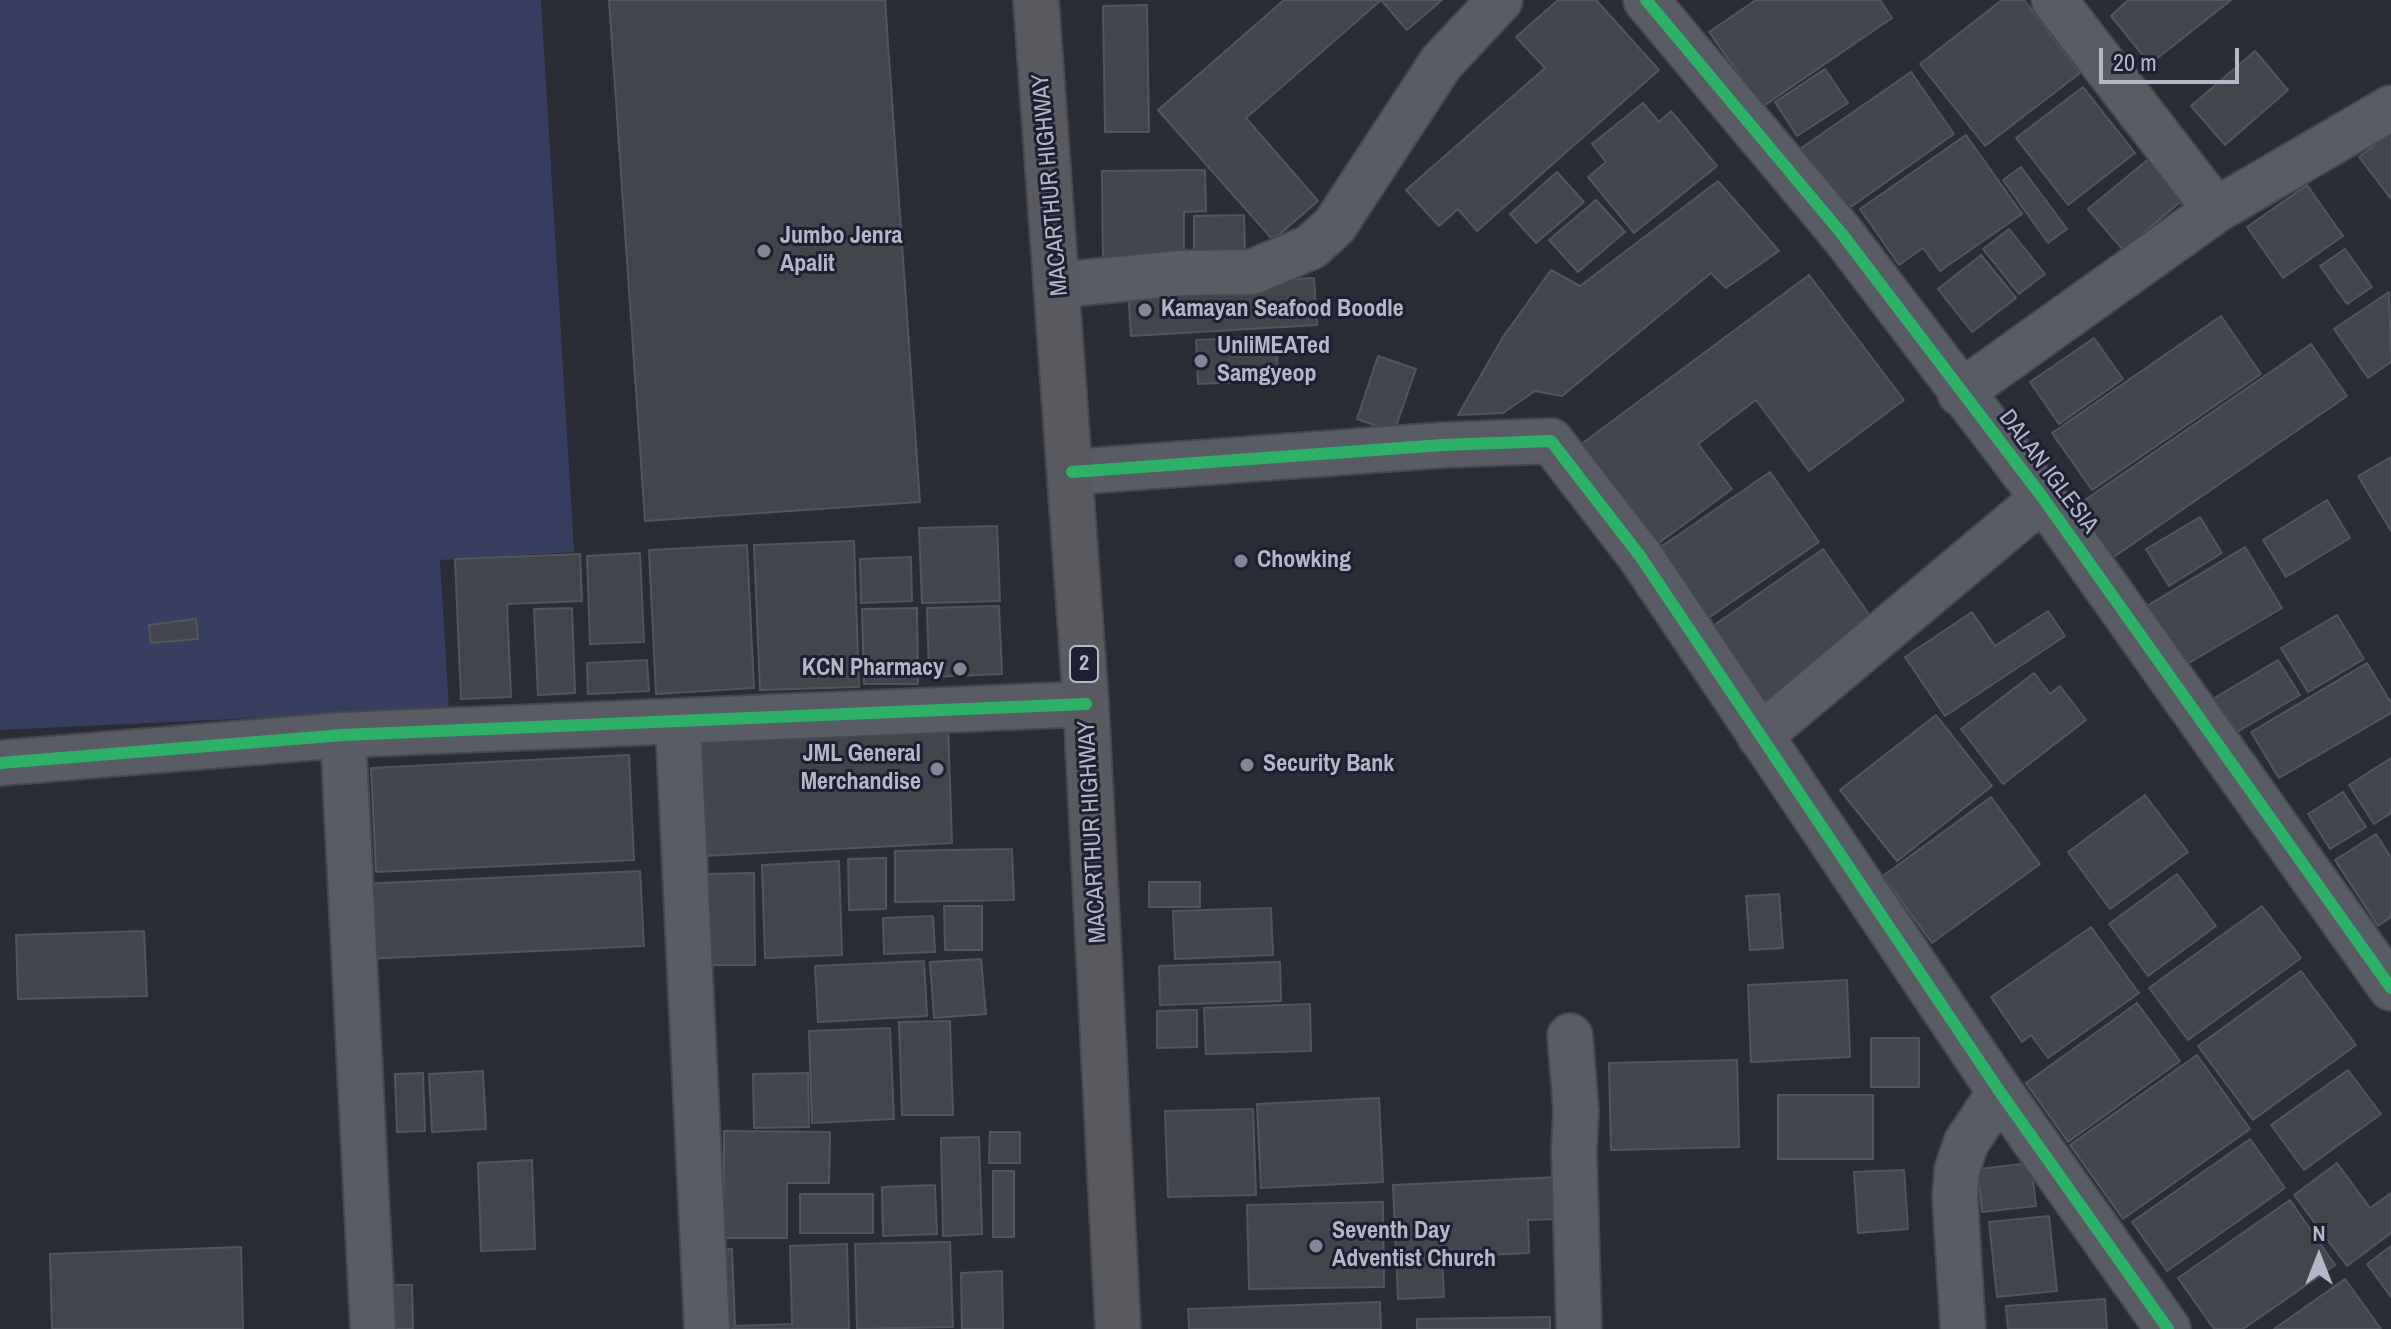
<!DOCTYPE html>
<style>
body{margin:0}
#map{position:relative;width:2391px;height:1329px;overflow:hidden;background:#2a2c36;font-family:"Archivo Narrow",sans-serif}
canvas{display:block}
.north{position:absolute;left:2279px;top:1217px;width:80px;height:80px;-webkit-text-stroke:6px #1d2032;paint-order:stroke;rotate:0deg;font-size:22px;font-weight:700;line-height:32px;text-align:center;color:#b4b7c8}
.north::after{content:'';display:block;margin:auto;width:28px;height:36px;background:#b4b7c8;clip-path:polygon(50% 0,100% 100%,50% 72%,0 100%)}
.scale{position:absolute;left:2099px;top:48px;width:140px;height:36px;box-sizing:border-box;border:4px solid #b4b7c8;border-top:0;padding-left:10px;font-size:24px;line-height:28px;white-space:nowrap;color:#b4b7c8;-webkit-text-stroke:6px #1d2032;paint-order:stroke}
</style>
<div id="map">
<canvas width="2391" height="1329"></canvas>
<div class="north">N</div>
<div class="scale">20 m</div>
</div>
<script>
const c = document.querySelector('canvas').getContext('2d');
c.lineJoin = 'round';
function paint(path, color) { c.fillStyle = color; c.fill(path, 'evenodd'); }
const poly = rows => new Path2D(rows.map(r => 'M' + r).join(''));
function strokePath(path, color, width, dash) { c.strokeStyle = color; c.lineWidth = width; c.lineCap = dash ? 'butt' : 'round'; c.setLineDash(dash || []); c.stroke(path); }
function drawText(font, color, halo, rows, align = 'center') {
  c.font = font + ' "Archivo Narrow",sans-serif'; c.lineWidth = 6; c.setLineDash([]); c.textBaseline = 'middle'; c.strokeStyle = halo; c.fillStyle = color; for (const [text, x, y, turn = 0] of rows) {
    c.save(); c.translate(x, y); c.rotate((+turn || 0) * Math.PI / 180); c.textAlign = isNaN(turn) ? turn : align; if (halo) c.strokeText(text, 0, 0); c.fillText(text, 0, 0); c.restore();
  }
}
const water = poly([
 [0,0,541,0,574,552,440,560,449,709,0,730]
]);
const building = poly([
 [609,0,885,0,920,502,645,521,609,0],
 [1284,0,1442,0,1407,30,1381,0,1246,118,1318,201,1273,240,1158,110,1284,0],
 [1558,0,1596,0,1659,70,1477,231,1458,209,1439,226,1406,190,1545,68,1516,37,1558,0],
 [1756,0,1880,0,1892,18,1762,107,1709,32,1756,0],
 [2002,0,2024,0,2080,73,1985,146,1920,64,2002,0],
 [2128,0,2231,0,2150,64,2111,16,2128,0],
 [1147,5,1149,132,1105,132,1103,6,1147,5],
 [2255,51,2288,90,2225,145,2191,106,2255,51],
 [1825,69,1848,103,1797,136,1775,102,1825,69],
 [1911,72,1954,134,1838,216,1794,153,1911,72],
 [2083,87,2135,153,2068,205,2016,138,2083,87],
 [1643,103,1659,122,1671,111,1717,166,1634,233,1588,177,1606,162,1592,144,1643,103],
 [2391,133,2391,199,2359,157,2391,133],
 [1966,135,2022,214,1940,271,1923,248,1899,265,1860,209,1966,135],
 [2151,157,2185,198,2123,250,2088,209,2151,157],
 [2021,167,2067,229,2048,243,2003,180,2021,167],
 [1205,170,1206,211,1184,212,1184,261,1103,261,1102,171,1205,170],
 [1557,172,1584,202,1536,243,1510,214,1557,172],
 [1718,181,1779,251,1726,288,1711,273,1562,396,1535,391,1503,413,1458,415,1503,337,1551,270,1580,286,1718,181],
 [2307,185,2343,236,2283,278,2247,227,2307,185],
 [1596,200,1625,232,1578,272,1549,240,1596,200],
 [1244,215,1245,254,1194,255,1194,216,1244,215],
 [2009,229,2045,274,2019,294,1983,249,2009,229],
 [2345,249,2372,287,2347,304,2320,266,2345,249],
 [1981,255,2016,298,1972,332,1938,289,1981,255],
 [1809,275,1904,400,1809,471,1756,400,1698,444,1732,489,1652,548,1576,448,1809,275],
 [1314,278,1317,325,1131,336,1128,288,1314,278],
 [2389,292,2391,362,2368,378,2334,329,2389,292],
 [2221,316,2261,374,2092,490,2052,433,2221,316],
 [1276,336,1278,380,1198,384,1196,340,1276,336],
 [2094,338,2123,379,2059,424,2030,382,2094,338],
 [2311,344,2347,396,2105,563,2069,511,2311,344],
 [1378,356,1416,369,1394,432,1357,419,1378,356],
 [2391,457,2391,531,2358,476,2391,457],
 [1770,472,1819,542,1701,623,1652,553,1770,472],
 [2327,500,2350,538,2286,577,2263,540,2327,500],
 [2200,517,2222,553,2169,586,2146,549,2200,517],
 [997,526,1000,601,922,603,919,528,997,526],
 [854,541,859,687,760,690,754,545,854,541],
 [747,545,754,688,656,694,649,550,747,545],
 [2245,547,2282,608,2177,670,2140,610,2245,547],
 [1823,549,1878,627,1764,705,1710,628,1823,549],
 [640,553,644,642,590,644,587,556,640,553],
 [580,554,582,601,507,604,511,697,461,699,455,559,580,554],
 [911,557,912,601,861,603,860,559,911,557],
 [999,606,1002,674,929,677,927,608,999,606],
 [572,608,575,693,538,695,534,609,572,608],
 [917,608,918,684,864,684,862,609,917,608],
 [2048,611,2065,636,1945,716,1905,657,1972,612,1995,646,2048,611],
 [2337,615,2364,659,2308,692,2281,648,2337,615],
 [196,619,198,639,151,643,149,625,196,619],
 [647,660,649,691,588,694,587,663,647,660],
 [2278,660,2300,695,2232,735,2211,700,2278,660],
 [2367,663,2391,703,2391,713,2279,778,2251,732,2367,663],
 [2034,673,2050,694,2060,686,2086,720,2003,784,1961,729,2034,673],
 [1936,715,1992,786,1897,861,1840,790,1936,715],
 [948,723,952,843,703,856,699,736,948,723],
 [629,755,634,860,376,872,371,768,629,755],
 [2391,758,2391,813,2374,824,2349,785,2391,758],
 [2343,792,2366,827,2330,849,2308,814,2343,792],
 [2145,795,2188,852,2110,909,2068,852,2145,795],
 [1991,797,2040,864,1932,943,1883,876,1991,797],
 [2376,834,2391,858,2391,917,2378,926,2335,860,2376,834],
 [1012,849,1014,900,895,902,895,851,1012,849],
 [886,858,886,909,849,910,848,859,886,858],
 [839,861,842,955,765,958,762,865,839,861],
 [640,871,644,946,365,959,361,884,640,871],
 [754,873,755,965,708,965,707,874,754,873],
 [2177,874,2216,926,2148,976,2109,924,2177,874],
 [1149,882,1200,882,1200,907,1149,907,1149,882],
 [1779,894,1783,948,1750,950,1746,896,1779,894],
 [944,906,982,906,982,950,945,950,944,906],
 [2262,906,2301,958,2188,1040,2149,988,2262,906],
 [1271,908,1273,955,1175,959,1173,911,1271,908],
 [933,916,935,952,884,954,883,918,933,916],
 [2091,927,2139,993,2048,1058,2031,1035,2022,1042,1991,997,2091,927],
 [144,931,147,996,18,999,16,935,144,931],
 [981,959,986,1014,934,1018,930,962,981,959],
 [924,961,927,1016,818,1022,815,966,924,961],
 [1280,962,1281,1001,1160,1005,1159,966,1280,962],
 [2301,971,2356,1045,2253,1120,2198,1046,2301,971],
 [1847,980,1850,1057,1751,1062,1748,985,1847,980],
 [2137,1003,2180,1061,2068,1142,2026,1083,2137,1003],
 [1310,1004,1311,1051,1206,1054,1204,1008,1310,1004],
 [1197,1010,1197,1047,1157,1048,1157,1011,1197,1010],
 [950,1021,953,1115,902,1115,899,1022,950,1021],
 [890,1028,894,1119,812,1123,809,1031,890,1028],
 [1871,1038,1919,1038,1919,1087,1871,1087,1871,1038],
 [2197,1055,2250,1129,2123,1219,2070,1145,2197,1055],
 [1737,1060,1739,1147,1611,1150,1609,1063,1737,1060],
 [2348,1070,2381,1114,2304,1170,2271,1125,2348,1070],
 [483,1071,486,1129,432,1132,429,1074,483,1071],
 [423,1073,425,1131,397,1132,395,1074,423,1073],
 [808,1073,809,1127,754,1128,753,1074,808,1073],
 [1778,1095,1873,1095,1873,1159,1778,1159,1778,1095],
 [1379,1098,1383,1182,1261,1188,1257,1104,1379,1098],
 [1253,1109,1256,1195,1168,1197,1165,1111,1253,1109],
 [724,1131,830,1132,829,1183,787,1183,787,1238,724,1238,724,1131],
 [990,1132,1020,1132,1020,1163,989,1163,990,1132],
 [979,1137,982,1234,943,1236,941,1138,979,1137],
 [2250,1139,2285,1188,2167,1271,2132,1222,2250,1139],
 [532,1160,535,1249,481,1251,478,1163,532,1160],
 [2031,1163,2036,1206,1982,1212,1978,1169,2031,1163],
 [2337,1163,2370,1208,2391,1193,2391,1233,2347,1266,2294,1195,2337,1163],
 [1904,1170,1908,1229,1858,1233,1854,1172,1904,1170],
 [993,1171,1014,1171,1014,1237,993,1237,993,1171],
 [1559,1177,1561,1219,1528,1220,1529,1253,1442,1257,1444,1297,1398,1299,1393,1185,1559,1177],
 [935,1185,937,1234,883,1236,882,1187,935,1185],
 [800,1194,873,1194,873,1233,800,1233,800,1194],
 [2290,1200,2335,1265,2243,1329,2214,1329,2178,1278,2290,1200],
 [1383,1202,1384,1287,1249,1289,1247,1205,1383,1202],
 [2049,1216,2057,1291,1997,1297,1989,1222,2049,1216],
 [950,1242,953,1327,857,1329,855,1244,950,1242],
 [847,1244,849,1329,714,1329,712,1250,732,1249,735,1326,792,1324,790,1246,847,1244],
 [2391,1246,2391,1297,2367,1264,2391,1246],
 [241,1247,243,1329,52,1329,50,1254,241,1247],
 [1002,1271,1003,1329,962,1329,961,1273,1002,1271],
 [2345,1279,2381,1329,2274,1329,2345,1279],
 [378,1285,412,1285,413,1329,380,1329,378,1285],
 [2105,1299,2107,1329,2008,1329,2006,1306,2105,1299],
 [1380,1302,1381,1329,1189,1329,1188,1309,1380,1302],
 [1550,1317,1550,1329,1417,1329,1417,1319,1550,1317]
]);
const minor = poly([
 [1646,0,1842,234,2043,498,2391,988],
 [2216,210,2391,108],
 [1059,285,1181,273,1252,272,1311,247,1335,225,1441,63,1500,0],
 [1960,393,2216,210,2054,0],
 [1072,472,1443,445,1551,441,1640,556,2000,1092,2168,1329],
 [678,723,707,1329],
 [343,735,373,1329],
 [1760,736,2043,498],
 [0,763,343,735,1086,704],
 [1570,1036,1576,1111,1574,1150,1579,1329],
 [1963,1329,1955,1198,1957,1170,1966,1143,2000,1092]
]);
const highway = poly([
 [1036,0,1086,704,1118,1329]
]);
const cycleway = poly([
 [1646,0,1842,234,2043,498,2391,988],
 [1072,472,1443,445,1551,441,1640,556,2000,1092,2168,1329],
 [0,763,343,735,1086,704]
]);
const markers = [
 [764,251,8,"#848695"],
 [1145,310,8,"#848695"],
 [1201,361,8,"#848695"],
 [1241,561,8,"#848695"],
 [960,669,8,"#848695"],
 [1247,765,8,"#848695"],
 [937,769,8,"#848695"],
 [1316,1246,8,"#848695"]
];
const shields = [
 [1084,664,28]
];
const shieldNames = [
 ["2",1084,664]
];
const streetNames = [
 ["MACARTHUR HIGHWAY",1051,185,-95],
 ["DALAN IGLESIA",2048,472,53],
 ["MACARTHUR HIGHWAY",1093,832,-93]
];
const poiNames = [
 ["Jumbo Jenra",780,237],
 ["Apalit",780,265],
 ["Kamayan Seafood Boodle",1161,310],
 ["UnliMEATed",1217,347],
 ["Samgyeop",1217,375],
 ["Chowking",1257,561],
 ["KCN Pharmacy",944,669,"right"],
 ["JML General",921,755,"right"],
 ["Merchandise",921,783,"right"],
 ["Security Bank",1263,765],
 ["Seventh Day",1332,1232],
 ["Adventist Church",1332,1260]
];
paint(water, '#383e5f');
paint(building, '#43454d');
strokePath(building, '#52545e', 2);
strokePath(minor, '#464850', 48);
strokePath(highway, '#474852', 48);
strokePath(minor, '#5a5c65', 44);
strokePath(highway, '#595a5f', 44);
strokePath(cycleway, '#2db169', 12);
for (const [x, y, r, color] of markers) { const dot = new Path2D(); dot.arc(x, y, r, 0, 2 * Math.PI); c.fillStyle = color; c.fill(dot); strokePath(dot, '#1d2032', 3); }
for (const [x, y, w] of shields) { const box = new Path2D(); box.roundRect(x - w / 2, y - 18, w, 36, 6); c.fillStyle = '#1d2032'; c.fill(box); strokePath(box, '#b4b7c8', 2); }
drawText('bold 22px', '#b4b7c8', null, shieldNames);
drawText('24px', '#b4b7c8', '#1d2032', streetNames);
drawText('bold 24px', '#b4b7c8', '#1d2032', poiNames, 'left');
</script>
